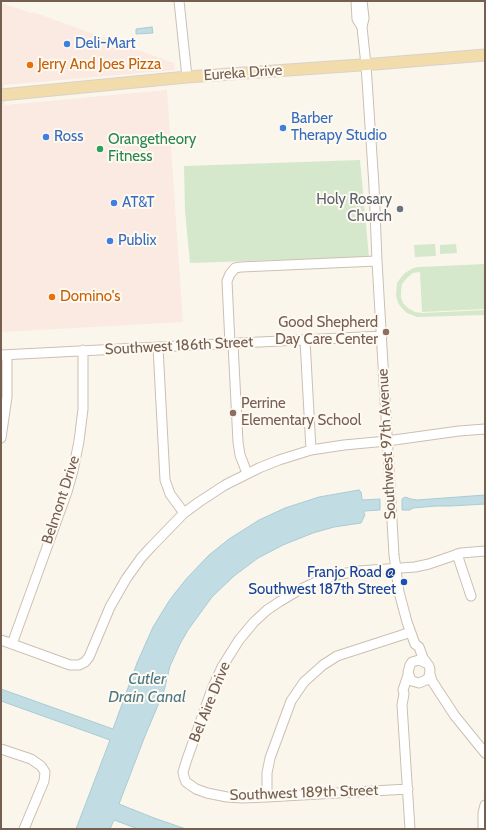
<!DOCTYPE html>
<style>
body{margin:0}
#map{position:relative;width:486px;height:830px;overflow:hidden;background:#fbf6ec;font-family:Cabin,sans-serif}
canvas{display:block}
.frame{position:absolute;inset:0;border:2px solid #745f50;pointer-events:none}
</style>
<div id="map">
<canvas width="486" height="830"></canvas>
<div class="frame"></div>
</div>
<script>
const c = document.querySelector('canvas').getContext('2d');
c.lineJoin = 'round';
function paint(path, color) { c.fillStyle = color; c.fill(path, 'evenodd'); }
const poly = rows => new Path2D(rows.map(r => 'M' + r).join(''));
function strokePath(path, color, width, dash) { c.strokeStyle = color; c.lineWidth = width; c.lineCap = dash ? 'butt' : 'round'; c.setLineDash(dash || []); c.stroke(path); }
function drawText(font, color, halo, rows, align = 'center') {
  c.font = font + ' Cabin,sans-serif'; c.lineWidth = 4; c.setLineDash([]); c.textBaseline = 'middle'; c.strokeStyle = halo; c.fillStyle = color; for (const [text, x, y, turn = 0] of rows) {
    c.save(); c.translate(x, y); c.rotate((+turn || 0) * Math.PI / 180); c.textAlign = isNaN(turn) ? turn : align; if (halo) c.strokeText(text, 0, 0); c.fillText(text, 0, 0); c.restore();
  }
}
const commercial = poly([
 [1,3,32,13,33,12,174,63,175,70,4,85,5,105,167,90,183,322,1,332]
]);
const green = poly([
 [360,160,369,257,190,263,185,211,184,166],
 [435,244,436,256,415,257,414,245],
 [456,244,457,253,440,254,440,245],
 [485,264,485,309,422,312,420,272,413,273,408,277,402,284,401,291,401,297,403,303,408,308,415,312,422,313,485,310,485,315,417,317,407,313,401,307,398,303,396,295,397,283,402,276,405,273,413,268,419,267]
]);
const water = poly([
 [152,27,153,33,136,34,136,29,152,27],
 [359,490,361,492,362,499,363,500,380,499,380,510,364,511,364,513,365,515,361,523,334,527,313,533,283,545,258,558,234,576,212,597,188,630,180,644,170,666,164,691,145,736,119,804,154,818,186,829,138,829,114,820,110,829,76,829,110,740,1,701,1,689,113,729,137,663,153,627,169,601,175,593,187,578,209,555,229,539,248,527,259,520,285,508,319,497,359,490],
 [485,495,485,504,451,506,436,506,413,508,410,510,402,510,402,499,405,497,411,499,417,500,485,495]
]);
const minor = poly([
 [179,1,187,77],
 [356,1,357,19,362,27],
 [362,1,364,18,362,27,366,65,374,186,377,261,394,555,399,592,407,622,415,644,419,647,423,658,429,666,430,670,429,677,426,680,419,683,412,681,410,678,408,672,410,665,412,662,419,660,426,663],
 [305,340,311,450],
 [230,344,227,281,230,274,235,268,241,267,377,261],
 [233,344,238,442,240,455,247,473],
 [158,347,165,480,170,494,184,513],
 [1,355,158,347,382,336],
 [1,438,7,397,7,355],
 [457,554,471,596],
 [1,640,70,665,79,665,85,662,89,657,110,607,126,579,141,558,151,547,184,513,199,502,225,485,259,468,279,460,311,450,344,445,387,441,459,431,485,429],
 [12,644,67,492,73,471,79,441,83,409,83,350],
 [430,674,432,681,455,716,485,753],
 [408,675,403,690,404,694,402,705,410,829],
 [1,749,31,759,41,766,45,772,44,781,24,829],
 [408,789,267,797,242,798,227,797,207,793,196,789,186,782,184,777,183,772,187,759,212,689,222,667,239,640,254,622,267,610,279,602,299,590,318,581,336,575,358,571,415,567,429,564,461,553,485,551],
 [267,797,267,773,270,758,291,701,304,682,323,665,337,656,402,635,410,632],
 [483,829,483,813,485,805]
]);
const major = poly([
 [1,95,187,77,375,64,485,55]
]);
const markers = [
 [67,44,4,"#3f7fe0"],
 [30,65,4,"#e8710a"],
 [283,128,4,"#3f7fe0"],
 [46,137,4,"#3f7fe0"],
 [100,149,4,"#2e9e5b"],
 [114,203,4,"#3f7fe0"],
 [400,209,4,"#6b7280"],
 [110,241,4,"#3f7fe0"],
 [52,297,4,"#e8710a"],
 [386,332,4,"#8d6e63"],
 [233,413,4,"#8d6e63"],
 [404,582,4,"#1a4fb4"]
];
const shopNames = [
 ["Deli-Mart",75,44],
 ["Barber",291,119],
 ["Therapy Studio",291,136],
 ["Ross",54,137],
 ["AT&T",122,203],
 ["Publix",118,241]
];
const foodNames = [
 ["Jerry And Joes Pizza",38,65],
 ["Domino's",60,297]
];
const streetNames = [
 ["Eureka Drive",243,73,-4],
 ["Southwest 186th Street",179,346,-3],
 ["Southwest 97th Avenue",387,444,-93],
 ["Belmont Drive",61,500,-72],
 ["Bel Aire Drive",210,702,-68],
 ["Southwest 189th Street",304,793,-2]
];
const leisureNames = [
 ["Orangetheory",108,140],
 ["Fitness",108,157]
];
const worshipNames = [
 ["Holy Rosary",392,200],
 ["Church",392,217]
];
const educationNames = [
 ["Good Shepherd",378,323],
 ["Day Care Center",378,340],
 ["Perrine",241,404,"left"],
 ["Elementary School",241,421,"left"]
];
const transitNames = [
 ["Franjo Road @",396,573],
 ["Southwest 187th Street",396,590]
];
const waterNames = [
 ["Cutler",147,679],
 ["Drain Canal",147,697]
];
paint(commercial, '#faeae1');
paint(green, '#d5e8cb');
paint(water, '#c1dce3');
strokePath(water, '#a9cbd4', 1);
strokePath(minor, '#ccbfb2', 11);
strokePath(major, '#d8d2ce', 13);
strokePath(minor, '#fff', 9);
strokePath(major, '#f2dcab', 11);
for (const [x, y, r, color] of markers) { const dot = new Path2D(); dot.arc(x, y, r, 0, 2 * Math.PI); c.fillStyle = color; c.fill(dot); strokePath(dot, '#fefaf2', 1.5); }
drawText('15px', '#366cbe', '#fefaf2', shopNames, 'left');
drawText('15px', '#c56008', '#fefaf2', foodNames, 'left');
drawText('15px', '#745f50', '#fefaf2', streetNames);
drawText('15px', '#27864d', '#fefaf2', leisureNames, 'left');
drawText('15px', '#5b616d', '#fefaf2', worshipNames, 'right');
drawText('15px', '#785e54', '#fefaf2', educationNames, 'right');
drawText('15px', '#164399', '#fefaf2', transitNames, 'right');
drawText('italic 16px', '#4c7885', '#fefaf2', waterNames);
</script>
